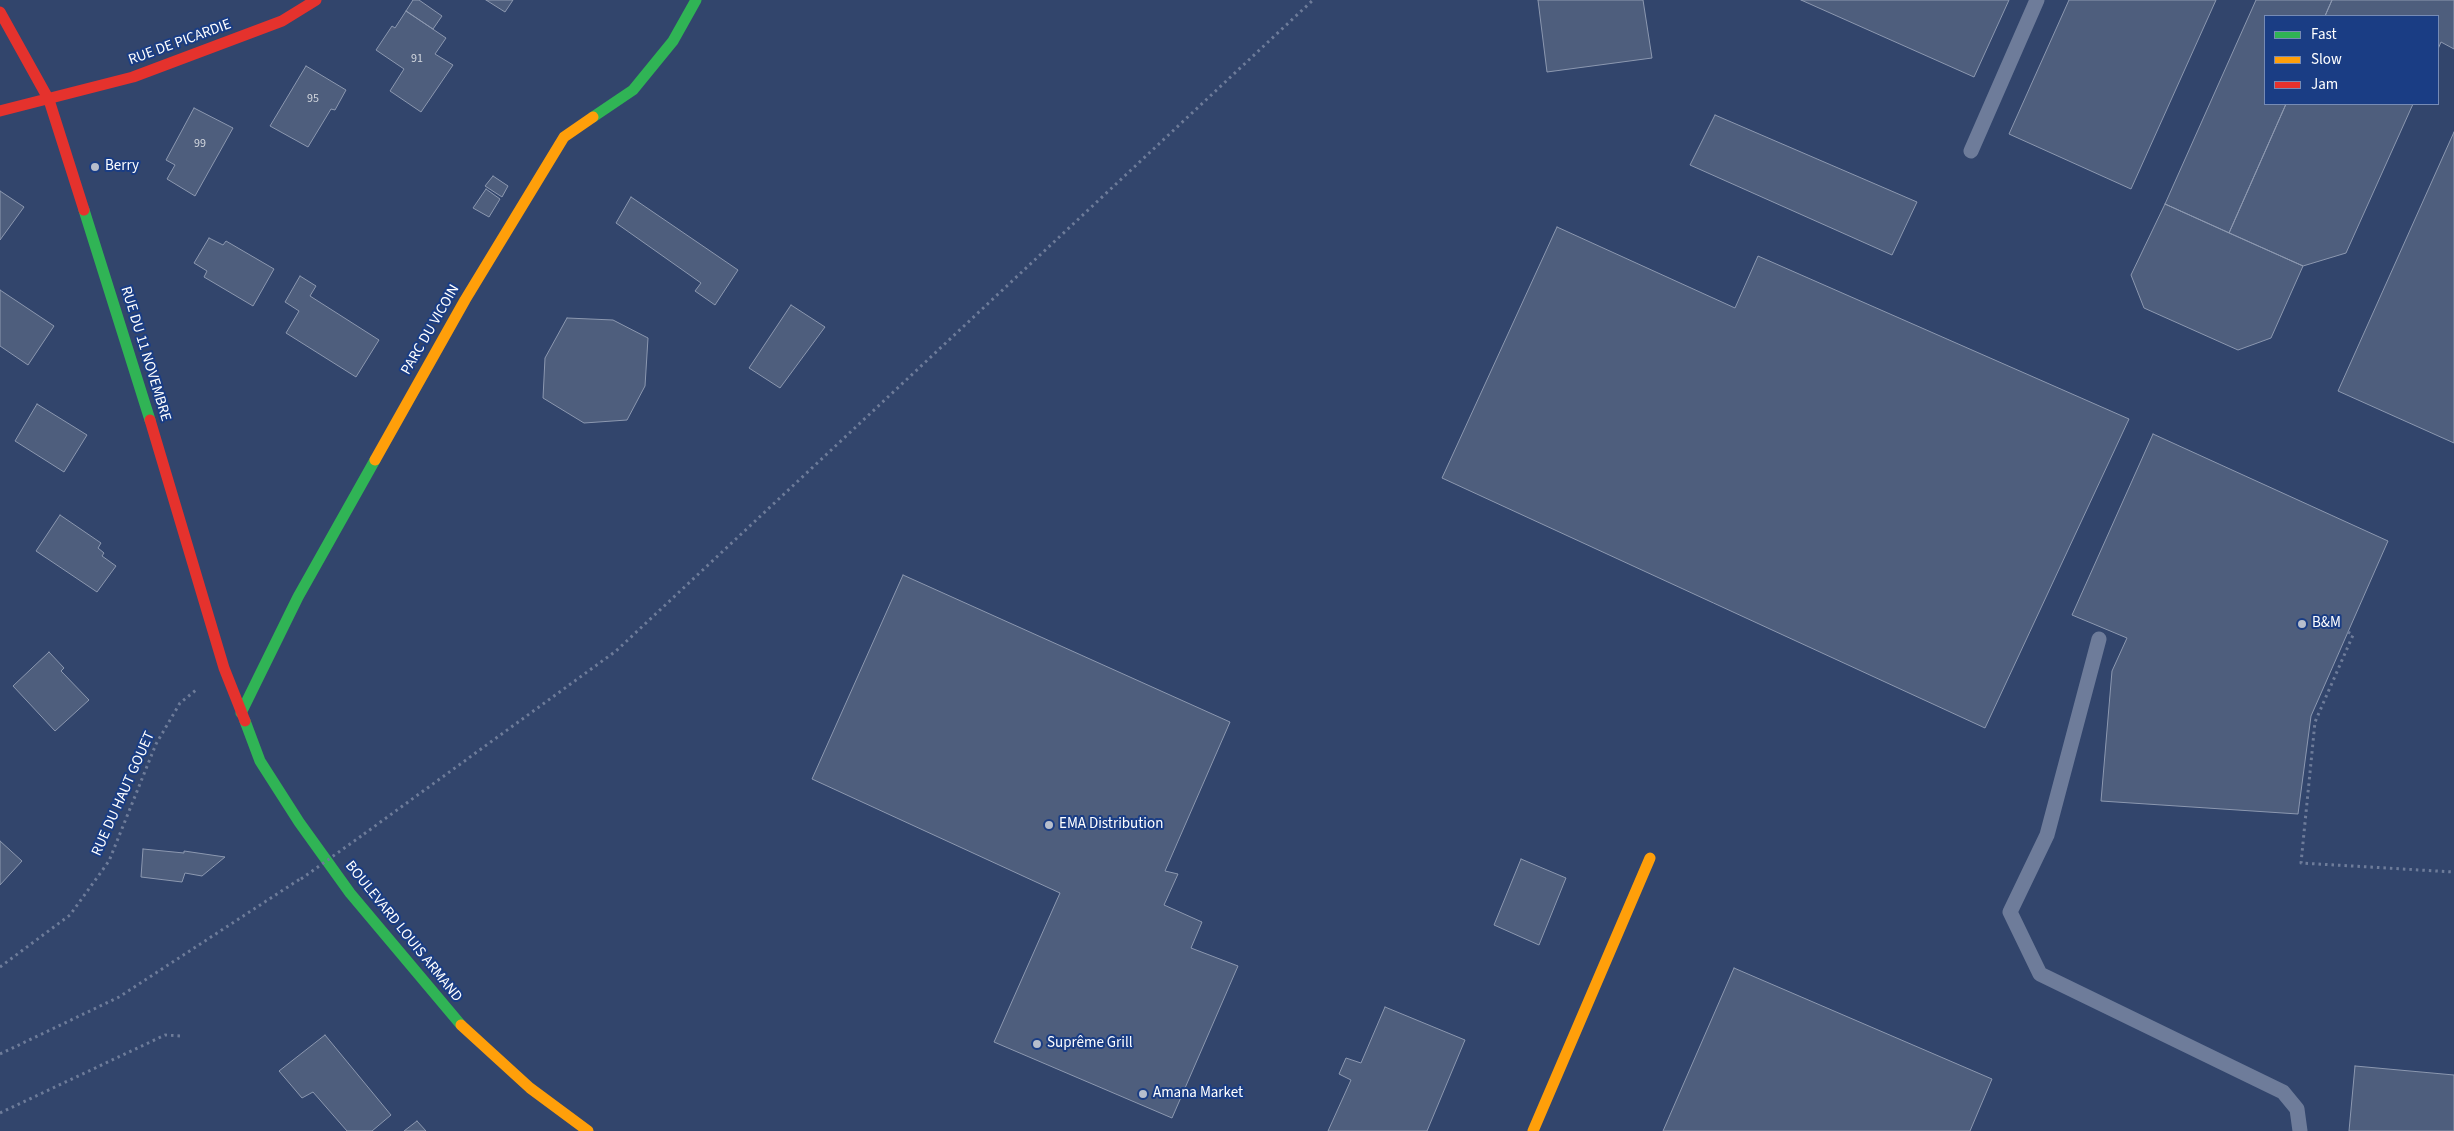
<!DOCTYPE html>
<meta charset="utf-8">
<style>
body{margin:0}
#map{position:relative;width:2454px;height:1131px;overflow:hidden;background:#32456c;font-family:"Source Sans 3",sans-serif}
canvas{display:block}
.legend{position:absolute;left:2264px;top:15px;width:175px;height:90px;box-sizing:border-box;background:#1a3d84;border:1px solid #768bb5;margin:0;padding:6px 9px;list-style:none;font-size:15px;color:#fff}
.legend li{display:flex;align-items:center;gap:10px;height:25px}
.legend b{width:25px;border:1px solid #768bb5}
</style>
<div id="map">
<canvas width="2454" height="1131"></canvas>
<ul class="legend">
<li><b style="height:6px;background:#30b455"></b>Fast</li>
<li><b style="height:6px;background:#ff9f0a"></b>Slow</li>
<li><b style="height:6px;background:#e5322d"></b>Jam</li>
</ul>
</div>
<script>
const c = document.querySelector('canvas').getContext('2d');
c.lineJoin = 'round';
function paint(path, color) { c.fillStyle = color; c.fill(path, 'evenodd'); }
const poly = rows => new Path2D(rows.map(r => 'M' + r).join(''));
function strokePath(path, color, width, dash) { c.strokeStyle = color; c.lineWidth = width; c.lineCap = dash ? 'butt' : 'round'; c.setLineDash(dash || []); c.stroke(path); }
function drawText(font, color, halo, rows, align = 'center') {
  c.font = font + ' "Source Sans 3",sans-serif'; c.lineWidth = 4; c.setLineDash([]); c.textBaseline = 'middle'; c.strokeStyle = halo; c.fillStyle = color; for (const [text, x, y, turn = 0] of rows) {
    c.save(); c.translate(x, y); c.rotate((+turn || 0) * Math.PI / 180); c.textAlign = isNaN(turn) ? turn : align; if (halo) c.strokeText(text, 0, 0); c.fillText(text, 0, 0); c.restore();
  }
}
const building = poly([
 [413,0,419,0,442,16,433,29,406,11,413,0],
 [486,0,513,0,505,12,486,0],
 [1538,0,1643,0,1652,58,1547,72,1538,0],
 [1801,0,2009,0,1974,77,1801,0],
 [2069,0,2216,0,2131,189,2009,134,2069,0],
 [2256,0,2332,0,2325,16,2265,16,2265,104,2286,104,2229,233,2165,204,2256,0],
 [2332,0,2454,0,2454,49,2441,42,2438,49,2438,16,2325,16,2332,0],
 [406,11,446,38,435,54,453,65,421,112,390,91,404,69,376,50,392,26,395,28,406,11],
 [306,66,346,90,335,110,331,109,308,147,270,126,306,66],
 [2286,104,2413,104,2346,253,2303,266,2229,233,2286,104],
 [194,108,233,128,195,196,167,179,175,165,166,160,194,108],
 [1715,115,1917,202,1892,255,1690,165,1715,115],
 [2454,132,2454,443,2338,391,2454,132],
 [493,176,508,186,502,197,485,186,493,176],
 [486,189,500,199,489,217,473,208,486,189],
 [0,191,24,207,0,240,0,191],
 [631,197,738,270,715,305,695,291,701,283,616,223,631,197],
 [2165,204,2303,266,2271,338,2238,350,2144,308,2131,275,2165,204],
 [1557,227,1735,308,1758,256,2129,419,1985,728,1442,478,1557,227],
 [209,238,223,245,226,241,274,269,253,306,204,277,207,271,194,263,209,238],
 [300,276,316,286,310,296,379,340,356,377,286,333,299,311,285,302,300,276],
 [0,290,54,326,28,365,0,346,0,290],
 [791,305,825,327,780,388,749,368,791,305],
 [567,318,613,320,648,338,645,386,627,420,584,423,543,398,545,358,567,318],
 [37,404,87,435,64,472,15,441,37,404],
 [2153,434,2388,541,2311,716,2298,814,2101,801,2112,671,2127,638,2072,615,2153,434],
 [60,515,101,543,98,548,104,553,102,556,116,566,97,592,36,551,60,515],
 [903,575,1230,722,1165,871,1178,874,1164,905,1202,922,1191,948,1238,966,1172,1118,994,1042,1060,893,812,779,903,575],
 [49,652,64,668,61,671,89,700,55,731,13,686,49,652],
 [0,841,22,861,0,885,0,841],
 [143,849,184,853,184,851,225,857,202,876,185,873,182,882,141,877,143,849],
 [1521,859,1566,878,1539,945,1494,925,1521,859],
 [1734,968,1992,1079,1970,1131,1663,1131,1734,968],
 [1385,1007,1465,1040,1427,1131,1328,1131,1351,1080,1339,1074,1346,1058,1361,1063,1385,1007],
 [325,1035,391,1115,372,1131,347,1131,313,1092,302,1098,279,1071,325,1035],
 [2355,1066,2454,1075,2454,1131,2349,1131,2355,1066],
 [417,1121,426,1131,404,1131,417,1121]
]);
const path = poly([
 [2348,632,2353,635,2315,722,2301,863,2454,872],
 [364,834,616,651,1313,0],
 [0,967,70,915,109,861,156,744,180,703,196,690],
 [0,1054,119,997,300,879],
 [0,1113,165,1035,181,1036]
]);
const lane = poly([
 [1971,151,2037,0],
 [2099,639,2047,835,2010,912,2040,974,2283,1092,2297,1109,2300,1131]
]);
const fast = poly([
 [593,117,633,90,673,41,696,0],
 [84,210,150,420],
 [241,713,298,597,375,460],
 [245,721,260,761,299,822,350,893,461,1025]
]);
const slow = poly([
 [375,460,465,300,564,137,593,117],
 [461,1025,530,1088,588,1131],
 [1533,1131,1650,858]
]);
const jam = poly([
 [0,12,49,100,84,210],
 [0,111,133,77,282,21,316,0],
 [150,420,224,668,245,721]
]);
const pathBridge = poly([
 [301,879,364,834]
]);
const markers = [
 [95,167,5,"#b7becc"],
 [2302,624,5,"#b7becc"],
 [1049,825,5,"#b7becc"],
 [1037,1044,5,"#b7becc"],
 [1143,1094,5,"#b7becc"]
];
const numberNames = [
 ["91",417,59],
 ["95",313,99],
 ["99",200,144]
];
const streetNames = [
 ["RUE DE PICARDIE",180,43,-20],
 ["PARC DU VICOIN",431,330,-60],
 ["RUE DU 11 NOVEMBRE",145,354,73],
 ["RUE DU HAUT GOUET",124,794,-66],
 ["BOULEVARD LOUIS ARMAND",403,932,51]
];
const poiNames = [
 ["Berry",105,167],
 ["B&M",2312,624],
 ["EMA Distribution",1059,825],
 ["Suprême Grill",1047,1044],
 ["Amana Market",1153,1094]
];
paint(building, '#4e5e7d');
strokePath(building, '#8c98b0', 1);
strokePath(path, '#6e7c9a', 3, [2.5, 4]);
strokePath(lane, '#6e7c9a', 15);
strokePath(fast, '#30b455', 11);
strokePath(slow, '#ff9f0a', 11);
strokePath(jam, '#e5322d', 11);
strokePath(pathBridge, '#6e7c9a', 3, [2.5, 4]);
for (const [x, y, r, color] of markers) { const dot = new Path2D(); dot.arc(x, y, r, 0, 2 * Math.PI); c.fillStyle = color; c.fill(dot); strokePath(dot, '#1a3d84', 2); }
drawText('12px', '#d3d7de', null, numberNames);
drawText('15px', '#fff', '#1a3d84', streetNames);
drawText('15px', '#fff', '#1a3d84', poiNames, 'left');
</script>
